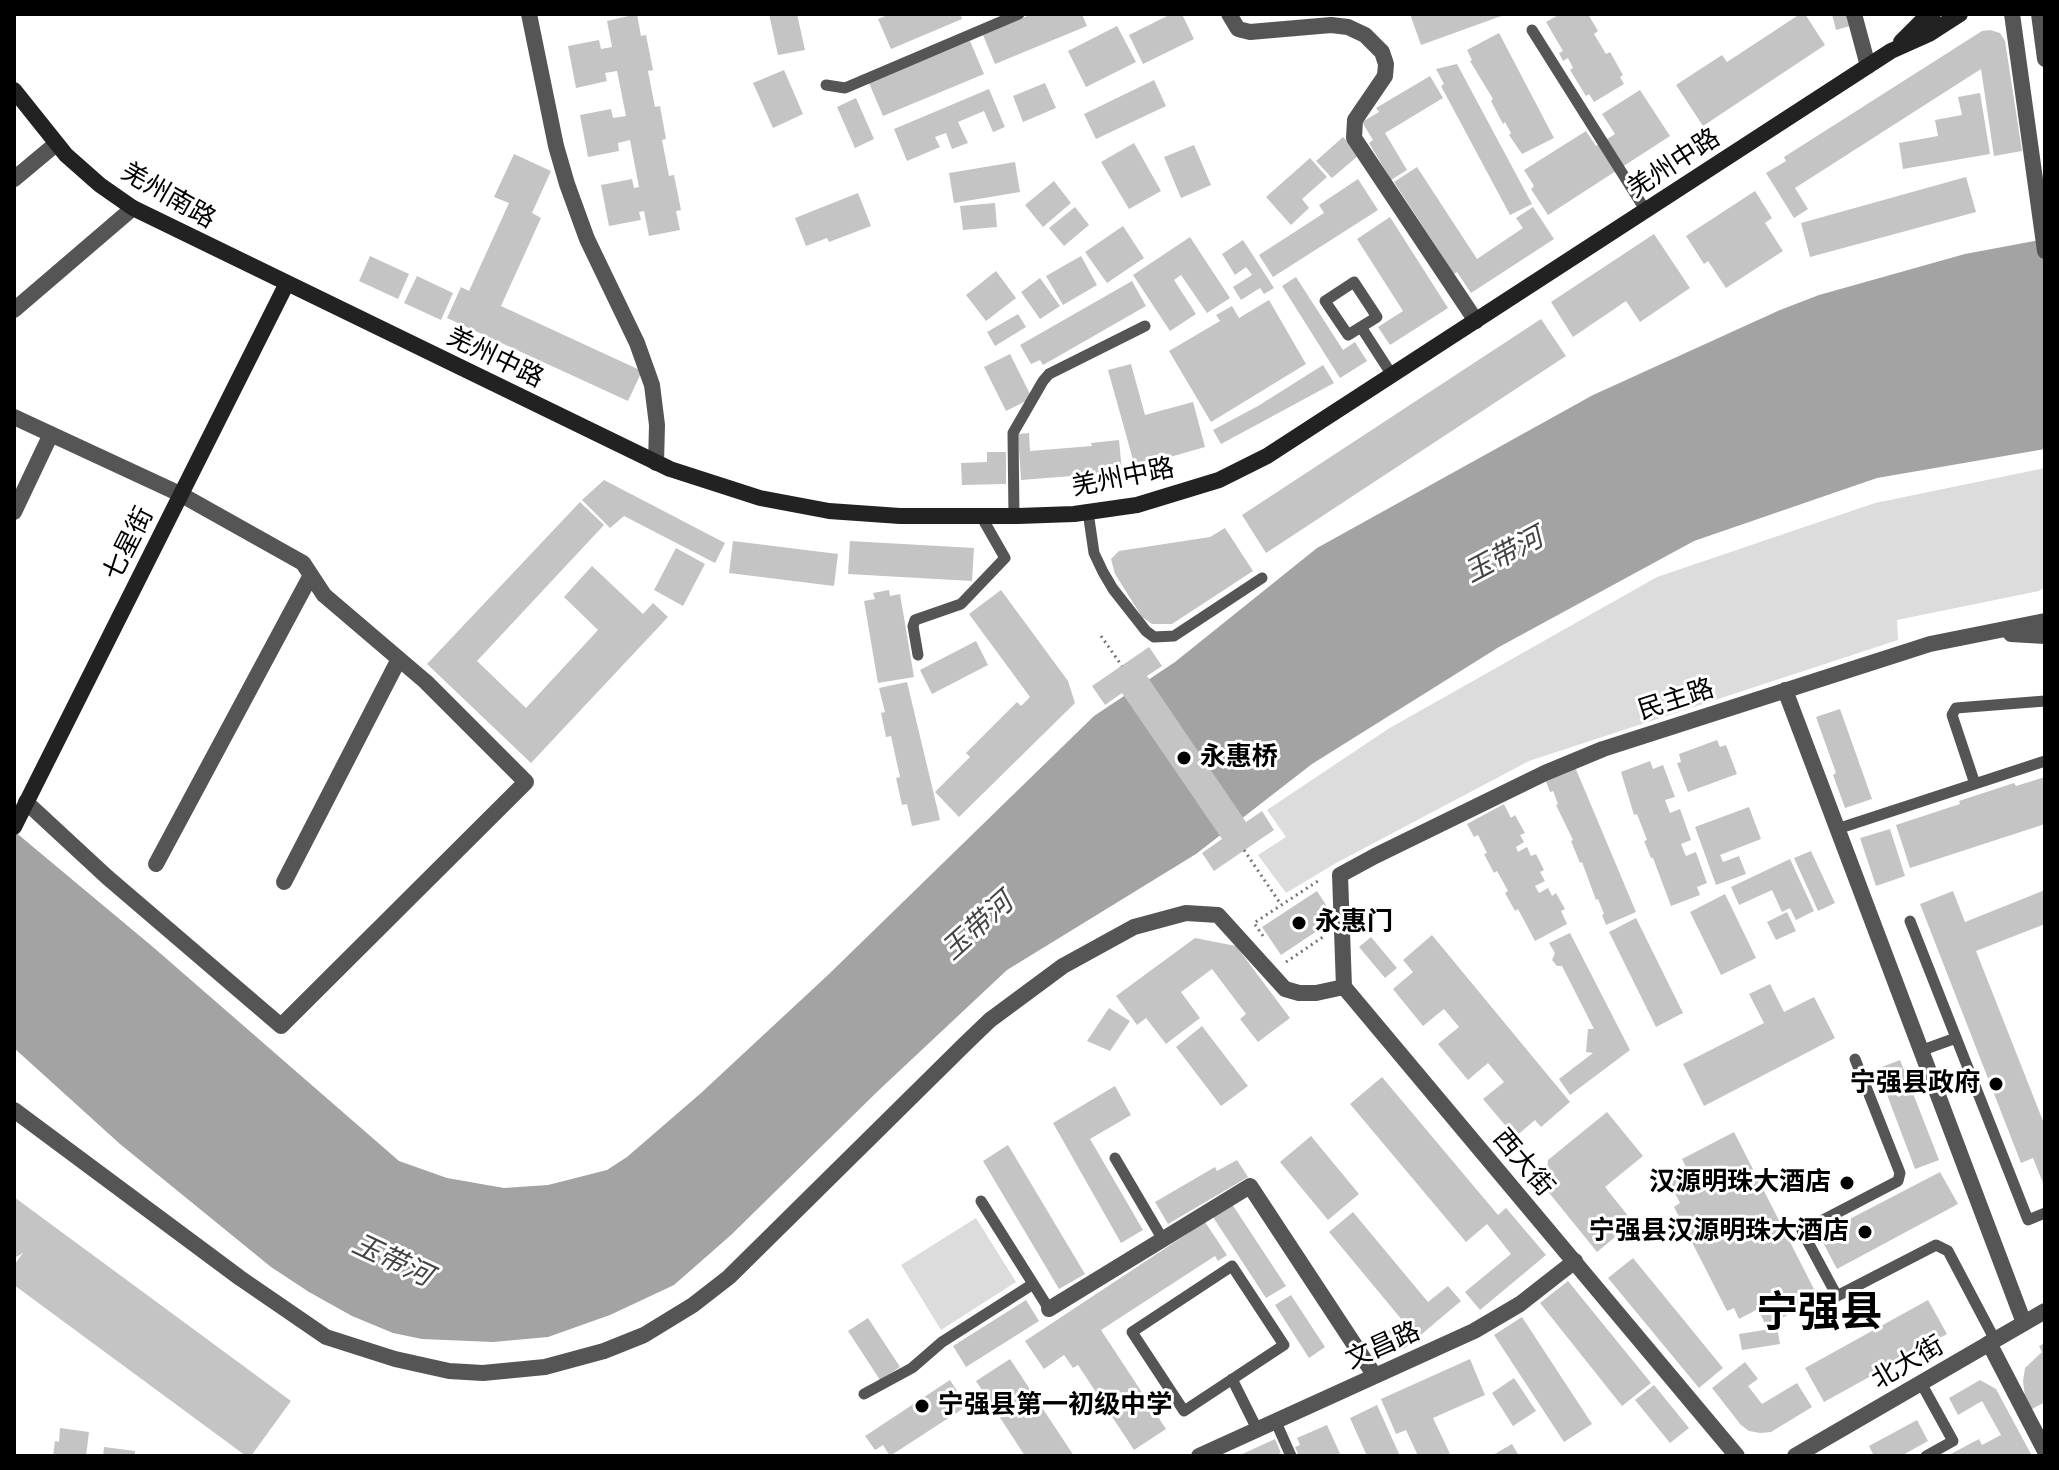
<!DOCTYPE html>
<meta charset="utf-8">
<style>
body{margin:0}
#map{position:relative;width:2059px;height:1470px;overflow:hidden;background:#fff;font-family:"PT Sans",sans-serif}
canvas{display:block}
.frame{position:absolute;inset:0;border:16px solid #000;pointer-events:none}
</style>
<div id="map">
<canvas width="2059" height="1470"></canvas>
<div class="frame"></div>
</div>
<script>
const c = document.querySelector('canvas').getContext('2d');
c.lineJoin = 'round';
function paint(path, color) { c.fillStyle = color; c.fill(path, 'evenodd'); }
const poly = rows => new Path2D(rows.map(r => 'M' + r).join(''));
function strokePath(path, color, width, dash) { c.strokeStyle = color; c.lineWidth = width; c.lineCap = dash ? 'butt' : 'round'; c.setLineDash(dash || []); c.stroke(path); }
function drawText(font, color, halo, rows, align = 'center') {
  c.font = font + ' "PT Sans","Noto Sans SC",sans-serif'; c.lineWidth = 6; c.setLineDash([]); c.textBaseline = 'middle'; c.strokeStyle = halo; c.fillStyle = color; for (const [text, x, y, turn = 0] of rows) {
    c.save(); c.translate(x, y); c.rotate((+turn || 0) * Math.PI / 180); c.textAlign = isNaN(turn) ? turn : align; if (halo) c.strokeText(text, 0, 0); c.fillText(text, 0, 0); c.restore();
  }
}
const green = poly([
 [2045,468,2045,587,2039,591,1897,620,1898,640,1529,761,1336,863,1286,893,1258,855,1286,837,1267,810,1388,729,1657,577,1875,503],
 [976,1218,1016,1282,941,1330,901,1265]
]);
const water = poly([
 [2045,239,2045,449,1877,478,1694,541,1499,647,1312,764,1196,854,1007,970,878,1091,731,1235,674,1285,610,1315,548,1337,493,1342,422,1339,393,1333,352,1316,309,1292,271,1267,120,1144,14,1048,14,831,153,947,399,1161,447,1178,504,1188,548,1185,607,1170,627,1157,701,1093,829,974,1094,716,1175,662,1317,548,1593,395,1780,310,1819,295,1965,254]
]);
const building = poly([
 [637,14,641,36,646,35,653,70,648,71,655,107,660,106,666,139,662,140,669,176,674,175,681,210,676,211,680,230,649,236,644,211,639,212,641,220,609,226,601,185,632,179,634,188,639,187,630,140,618,143,619,151,588,157,580,115,611,109,613,118,626,116,617,71,605,73,607,81,576,88,568,46,599,40,601,49,612,47,607,21],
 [769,14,797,14,805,50,778,55],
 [890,14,960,14,962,19,891,49,878,19],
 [1032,14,1082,14,1087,26,995,64,983,35],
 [1171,14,1182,14,1194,39,1143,64,1129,35],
 [1410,14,1507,14,1421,45],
 [1560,14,1588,14,1598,31,1594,34,1606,54,1610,52,1623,75,1620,77,1624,84,1594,102,1589,94,1586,96,1570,70,1573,68,1568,58,1563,61,1559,53,1563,51,1546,22],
 [1800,14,1805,14,1825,45,1703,126,1676,85,1722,55,1727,62],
 [1832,14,1846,14,1850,26,1836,30],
 [1117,26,1136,62,1086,87,1068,51],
 [1990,30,2000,33,2005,41,2022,151,1994,156,1981,69,1795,188,1808,209,1794,218,1766,173,1786,161,1784,157,1982,31],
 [1499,33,1554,138,1522,154,1509,135,1511,133,1505,122,1503,124,1491,101,1493,99,1470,61,1472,60,1467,50],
 [970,41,984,74,883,116,869,83],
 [1457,64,1532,204,1510,215,1441,86,1444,84,1436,69],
 [784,70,803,114,773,128,753,83],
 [1430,76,1443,98,1385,133,1407,170,1391,180,1369,143,1373,140,1362,122,1379,112,1376,108],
 [1154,80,1166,106,1096,139,1084,114],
 [1045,83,1056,108,1023,122,1013,96],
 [989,89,1005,127,993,132,984,111,958,122,968,143,952,149,946,133,935,137,940,147,907,161,894,129],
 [1640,90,1670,136,1548,215,1531,189,1534,186,1524,170,1586,131,1596,146,1615,134,1602,114],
 [1980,93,1990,154,1903,169,1899,143,1938,136,1935,120,1962,115,1958,97],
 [856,98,874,139,855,148,837,107],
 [1343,137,1359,155,1332,178,1316,161],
 [1134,143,1161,191,1129,209,1101,162],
 [1194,145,1211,185,1181,198,1164,157],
 [514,154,551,171,532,213,541,218,501,306,642,371,628,401,447,318,461,287,469,291,509,203,494,197],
 [1310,158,1327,177,1302,199,1309,208,1291,225,1266,197],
 [1015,162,1020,192,954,203,949,173],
 [1417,167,1477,259,1523,228,1516,218,1533,207,1554,239,1471,293,1457,272,1454,274,1394,182],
 [1966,177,1976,212,1810,257,1801,223],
 [1358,179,1378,210,1273,277,1259,255,1324,213,1319,205],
 [1054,181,1071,203,1043,227,1025,205],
 [1755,191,1772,218,1765,223,1783,251,1726,288,1708,261,1704,264,1686,236],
 [858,193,871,226,829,242,827,238,806,246,795,218],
 [995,203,997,227,963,230,960,206],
 [1075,207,1089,225,1064,246,1049,228],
 [1390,217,1448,308,1390,345,1378,327,1403,311,1357,239],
 [1123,226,1144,258,1107,283,1085,252],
 [1654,234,1690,288,1640,322,1626,301,1573,337,1551,302],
 [1190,237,1230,298,1207,313,1181,275,1174,280,1196,314,1170,331,1133,275],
 [1243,240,1274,288,1264,294,1260,288,1241,300,1233,287,1252,275,1246,267,1235,275,1222,254],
 [370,256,409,274,398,299,359,281],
 [1081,256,1097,285,1063,305,1046,276],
 [996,271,1016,298,986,321,966,295],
 [417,276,453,293,441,320,404,303],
 [1296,277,1343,350,1355,342,1367,361,1340,378,1282,286],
 [1040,278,1060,306,1040,319,1021,292],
 [1132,281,1146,306,1043,365,1040,360,1031,364,1020,345],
 [1269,300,1306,364,1211,422,1169,351,1220,321,1216,315,1232,306,1239,318],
 [1018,314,1026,327,995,346,987,332],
 [1541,319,1566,356,1266,553,1242,515],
 [1010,354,1032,398,1006,411,984,367],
 [1131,364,1145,415,1193,402,1205,447,1135,467,1108,370],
 [1323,365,1334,383,1221,444,1213,430,1258,406],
 [1029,433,1030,451,1092,446,1091,443,1119,440,1122,472,1021,480,1018,434],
 [987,452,1006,452,1006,484,962,485,961,463,987,462],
 [604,480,725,543,715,563,624,516,610,528,582,500],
 [580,502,604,525,477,661,526,708,598,630,564,597,592,566,643,614,653,603,668,617,531,763,427,664],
 [1225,528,1253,571,1172,624,1152,624,1142,617,1115,574,1111,559,1119,551,1210,537],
 [733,541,838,554,834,586,729,573],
 [850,541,974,548,972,581,848,574],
 [676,548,705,564,683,606,654,590],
 [889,590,890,596,900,594,914,677,878,683,864,601,875,599,873,593],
 [1001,590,1068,681,1075,703,959,817,935,792,970,757,966,753,1017,702,1021,706,1030,697,969,614],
 [976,641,988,665,932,694,920,670],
 [1149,647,1162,666,1147,676,1246,822,1262,811,1274,830,1214,871,1202,853,1222,839,1122,693,1105,705,1092,686],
 [907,682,940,820,912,826,907,804,902,805,896,778,900,777,891,736,886,737,881,713,885,712,879,688],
 [1840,709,1872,799,1845,808,1833,775,1836,773,1816,717],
 [1717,740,1720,747,1726,745,1737,774,1688,792,1677,763,1681,762,1679,754],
 [1650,761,1653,769,1663,765,1675,797,1665,800,1670,813,1680,809,1691,840,1681,844,1686,856,1696,852,1707,883,1697,887,1700,895,1671,906,1653,858,1651,858,1644,841,1647,840,1637,814,1634,815,1621,772],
 [1575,767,1636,912,1606,925,1602,915,1604,914,1598,899,1596,900,1582,862,1580,863,1571,841,1573,840,1556,805,1558,804,1553,791,1550,792,1545,779],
 [2045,777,2045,824,1910,868,1896,825,1960,804,1959,801,2014,783,2016,786],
 [1504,804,1511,818,1515,815,1525,833,1520,835,1524,842,1516,847,1518,852,1527,847,1531,856,1536,854,1544,870,1540,872,1545,881,1535,886,1539,893,1548,888,1552,896,1556,893,1565,909,1561,911,1567,924,1535,941,1518,909,1515,911,1505,893,1508,891,1497,871,1494,873,1484,854,1487,853,1478,835,1474,837,1467,824],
 [1749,807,1761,839,1720,855,1723,862,1739,856,1746,874,1716,885,1695,827],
 [1890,829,1905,876,1876,886,1860,838],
 [1811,851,1835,903,1818,911,1794,858],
 [1790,859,1814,911,1796,920,1790,908,1782,912,1772,890,1739,905,1731,887],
 [2045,890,2045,924,1976,951,2045,1126,2045,1188,2033,1158,2021,1163,1920,904,1953,891,1965,922],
 [1317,891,1335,919,1281,955,1262,927],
 [1725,894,1756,958,1721,975,1690,912],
 [1787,912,1796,931,1776,940,1767,922],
 [1636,918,1683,1013,1656,1027,1609,932],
 [1570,933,1630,1050,1570,1095,1559,1079,1593,1053,1586,1052,1588,1029,1594,1029,1562,966,1557,966,1552,960,1555,953,1549,943],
 [1432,935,1570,1102,1541,1127,1535,1120,1515,1137,1483,1099,1504,1082,1488,1063,1468,1080,1438,1044,1459,1027,1444,1009,1423,1026,1393,989,1413,972,1403,960],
 [1371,937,1397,968,1385,978,1359,947],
 [1195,938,1236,946,1290,1018,1258,1042,1240,1019,1246,1014,1212,969,1181,992,1200,1018,1166,1044,1146,1018,1137,1025,1116,996],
 [1770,984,1784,1012,1814,997,1835,1038,1704,1106,1683,1064,1764,1023,1749,994],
 [1109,1008,1130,1021,1110,1051,1087,1041],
 [1202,1026,1248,1086,1221,1106,1176,1047],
 [1900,1060,1939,1160,1915,1169,1883,1084,1875,1087,1869,1072],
 [1382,1077,1498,1215,1506,1208,1546,1255,1480,1310,1465,1292,1511,1254,1487,1224,1466,1242,1350,1104],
 [1115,1086,1131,1115,1090,1139,1143,1230,1121,1243,1053,1123],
 [1607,1112,1643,1156,1605,1187,1633,1222,1597,1252,1546,1189,1548,1160],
 [1734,1132,1819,1299,1766,1326,1758,1309,1739,1319,1734,1308,1727,1311,1674,1207,1680,1203,1669,1181,1688,1171,1682,1159],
 [1311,1136,1359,1194,1328,1220,1280,1162],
 [1008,1145,1085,1274,1059,1289,983,1161],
 [1237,1160,1248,1177,1168,1224,1155,1202,1215,1167,1217,1171],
 [1940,1172,1958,1204,1837,1269,1819,1235],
 [14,1197,291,1401,251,1456,246,1456,14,1285,14,1265,23,1253,14,1258],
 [1232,1204,1286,1286,1266,1298,1213,1217],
 [1353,1212,1428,1302,1448,1286,1461,1301,1404,1349,1388,1331,1402,1320,1329,1232],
 [1205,1222,1227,1255,1218,1261,1215,1256,1101,1330,1166,1429,1134,1450,1078,1365,1073,1368,1064,1355,1044,1369,1025,1341],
 [1633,1258,1723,1368,1699,1388,1608,1278],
 [1568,1281,1651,1383,1622,1406,1540,1303],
 [1291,1295,1325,1347,1309,1358,1275,1305],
 [1026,1300,1039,1321,966,1367,953,1346],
 [1928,1300,1947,1334,1824,1402,1805,1368],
 [1522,1317,1592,1424,1564,1442,1494,1335],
 [868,1318,900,1367,880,1380,848,1331],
 [1777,1328,1780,1344,1742,1350,1739,1334],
 [2045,1343,2045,1402,2032,1409,2025,1397,2023,1381,2025,1368,2042,1352,2039,1346],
 [1010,1359,1074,1456,1025,1456,976,1381],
 [1470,1359,1485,1395,1433,1418,1451,1456,1418,1456,1406,1430,1396,1434,1381,1399],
 [1745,1362,1758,1379,1748,1386,1762,1404,1797,1383,1812,1407,1771,1432,1760,1433,1749,1431,1741,1425,1712,1388],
 [1514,1378,1536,1411,1513,1426,1492,1393],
 [950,1380,967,1406,890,1456,883,1445,875,1450,865,1436],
 [1980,1380,1996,1389,2032,1456,1947,1456,1979,1439,1982,1445,2001,1435,1982,1401,1958,1415,1949,1398],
 [1654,1385,1689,1428,1670,1443,1635,1400],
 [1377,1405,1400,1456,1367,1456,1350,1418],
 [1917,1420,1928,1441,1901,1456,1874,1456,1869,1446],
 [1327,1425,1341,1456,1299,1456,1295,1447,1300,1445,1297,1438],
 [60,1428,89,1432,86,1456,53,1456,55,1441,59,1442],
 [1275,1439,1281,1453,1274,1456,1238,1456],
 [1512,1444,1519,1456,1491,1456],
 [104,1447,135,1451,135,1456,103,1456]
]);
const path = poly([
 [1101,636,1122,666],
 [1244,850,1280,903],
 [1263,936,1254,923,1321,879],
 [1286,962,1323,937]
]);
const service = poly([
 [1532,30,1646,211],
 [826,85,845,88,1019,14],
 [1354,282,1377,317,1348,335,1325,301,1354,282],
 [1361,327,1392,375],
 [1088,512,1094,553,1103,572,1113,589,1146,631,1154,637,1174,636,1262,578],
 [1014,516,1013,433,1043,381,1049,374,1145,326],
 [918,655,913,626,915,620,961,604,1005,558,981,516],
 [1975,784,1952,715,1956,708,2045,701],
 [1837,829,2045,761],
 [1910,921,2028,1220,2045,1213],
 [1920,1051,1956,1038],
 [1855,1059,1900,1173,1898,1181,1802,1231,1837,1296,1936,1245,1948,1251,1995,1340],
 [1115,1158,1162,1238],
 [981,1201,1049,1309],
 [1232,1266,1284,1345,1184,1411,1132,1332,1232,1266],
 [1232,1379,1257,1429],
 [1921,1383,1953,1441,1926,1456],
 [864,1394,912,1368,942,1342,1033,1284],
 [1275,1420,1291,1456]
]);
const minor = poly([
 [529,14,556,146,567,184,587,239,637,343,652,385,657,425,656,463],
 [1229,14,1238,29,1250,32,1331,25,1348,27,1365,35,1382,52,1386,64,1385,76,1355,120,1354,138,1476,321],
 [1854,14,1868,66],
 [14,179,56,144],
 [14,310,133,208],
 [14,417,180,494,303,563,324,595,426,682,526,782,281,1026,107,877,26,802],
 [14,512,51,434],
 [2011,634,2045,636],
 [1785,690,2024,1323],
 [156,864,311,575],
 [284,882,399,659],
 [1344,987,1340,875,1375,856,1545,773,1603,749,1930,644,2045,621],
 [1049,1309,1250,1186,1375,1376],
 [1989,1343,2045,1451],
 [1199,1456,1474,1331,1520,1304,1575,1261]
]);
const tertiary = poly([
 [2012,14,2045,251],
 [2039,14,2045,59],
 [14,1110,240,1278,326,1337,395,1359,449,1371,483,1373,545,1367,604,1351,644,1335,693,1305,729,1277,965,1044,990,1020,1063,966,1134,927,1186,913,1218,915,1285,989,1299,993,1316,993,1344,987,1737,1456],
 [1795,1456,2045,1311]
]);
const secondary = poly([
 [1901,42,1921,22,1933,14],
 [14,90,66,155,100,185,133,208,670,469,760,498,829,511,900,516,1018,516,1074,514,1137,505,1219,480,1267,456,1891,51,1929,34,1960,14],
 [14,827,287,283]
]);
const markers = [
 [1184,758,8,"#000"],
 [1299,923,8,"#000"],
 [1996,1084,8,"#000"],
 [1847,1183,8,"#000"],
 [1865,1232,8,"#000"],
 [922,1406,8,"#000"]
];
const streetNames = [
 ["羌州中路",1674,164,-33],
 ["羌州南路",168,196,30],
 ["羌州中路",495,358,26],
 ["羌州中路",1123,478,-11],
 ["七星街",129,544,-63],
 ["民主路",1676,700,-18],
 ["西大街",1523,1163,50],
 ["文昌路",1383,1346,-24],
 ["北大街",1908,1363,-30]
];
const poiNames = [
 ["永惠桥",1200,758],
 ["永惠门",1315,923],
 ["宁强县政府",1980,1084,"right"],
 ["汉源明珠大酒店",1831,1183,"right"],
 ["宁强县汉源明珠大酒店",1849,1232,"right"],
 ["宁强县第一初级中学",938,1406]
];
const waterNames = [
 ["玉带河",1504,556,-28],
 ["玉带河",978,927,-42],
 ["玉带河",392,1261,25]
];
const townNames = [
 ["宁强县",1819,1314]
];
paint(green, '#dcdcdc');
paint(water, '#a3a3a3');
paint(building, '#c4c4c4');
strokePath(path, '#777', 3, [2, 4]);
strokePath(service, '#555', 11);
strokePath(minor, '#555', 16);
strokePath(tertiary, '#555', 16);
strokePath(secondary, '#222', 16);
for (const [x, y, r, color] of markers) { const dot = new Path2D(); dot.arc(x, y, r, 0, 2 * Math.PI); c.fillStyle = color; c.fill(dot); strokePath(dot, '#fff', 3); }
drawText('26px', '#000', '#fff', streetNames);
drawText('bold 26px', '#000', '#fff', poiNames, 'left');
drawText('italic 28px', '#444', '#fff', waterNames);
drawText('bold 42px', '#000', '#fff', townNames);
</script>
